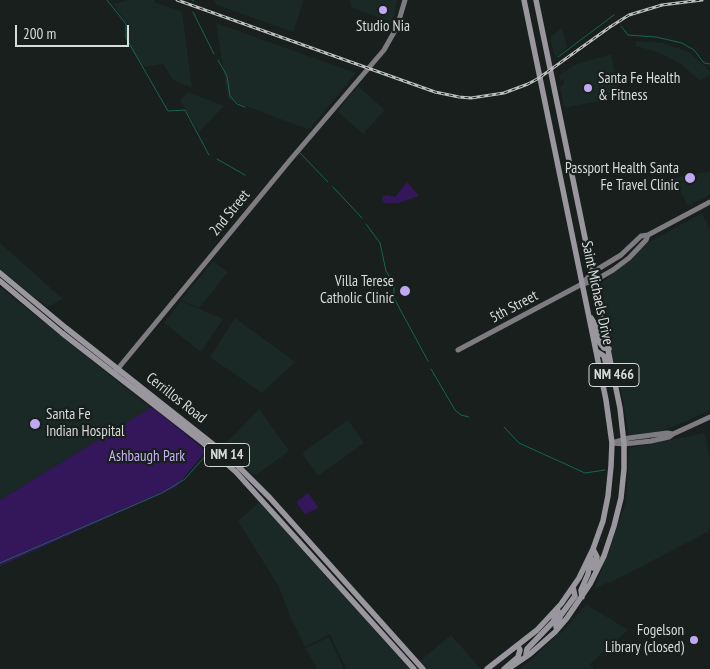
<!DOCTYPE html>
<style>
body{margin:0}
#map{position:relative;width:710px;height:669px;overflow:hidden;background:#181f1d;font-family:"PT Sans Narrow",sans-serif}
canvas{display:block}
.scale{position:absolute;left:15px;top:25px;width:114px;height:22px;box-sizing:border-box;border:2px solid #d7dcda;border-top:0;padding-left:6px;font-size:15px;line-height:18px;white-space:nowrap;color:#d7dcda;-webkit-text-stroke:4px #181f1d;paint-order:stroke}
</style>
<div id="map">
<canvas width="710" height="669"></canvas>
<div class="scale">200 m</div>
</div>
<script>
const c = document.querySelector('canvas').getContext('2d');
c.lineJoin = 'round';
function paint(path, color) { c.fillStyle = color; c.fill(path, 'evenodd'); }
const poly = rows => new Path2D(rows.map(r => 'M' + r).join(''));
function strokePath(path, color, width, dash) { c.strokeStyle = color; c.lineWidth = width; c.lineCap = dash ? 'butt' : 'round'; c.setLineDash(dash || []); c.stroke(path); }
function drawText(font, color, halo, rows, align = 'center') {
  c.font = font + ' "PT Sans Narrow",sans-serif'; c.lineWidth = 4.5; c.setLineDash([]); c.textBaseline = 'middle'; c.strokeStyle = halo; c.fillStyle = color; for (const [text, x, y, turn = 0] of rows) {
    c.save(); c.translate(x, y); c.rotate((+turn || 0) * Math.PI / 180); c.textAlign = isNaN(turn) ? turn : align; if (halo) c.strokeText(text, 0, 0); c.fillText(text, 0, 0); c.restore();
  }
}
const built = poly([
 [128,0,155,0,154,2,182,12,192,88,173,80,163,64,144,67,133,52,126,35,128,25,113,4],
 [214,0,304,0,293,32,217,5],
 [350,0,397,0,393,23,351,7],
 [216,23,356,73,309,130,228,99],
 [562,28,567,48,555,58,550,37],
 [636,41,663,43,689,52,710,71,710,75,700,81,682,65,660,53,636,46],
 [611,54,620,97,564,108,560,88,564,84,564,80,560,80,559,75,577,64],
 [358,86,385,110,363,134,337,111],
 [188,92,224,106,199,132,180,100],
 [710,171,710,195,688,206,673,178],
 [702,213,710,229,710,410,685,422,664,430,629,436,619,379,611,352,601,283,647,243],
 [0,243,63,299,47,307,0,269],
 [213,261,228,272,199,308,181,300],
 [0,287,151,408,0,500],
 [181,301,223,319,201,352,164,323],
 [235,318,295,362,262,393,210,357],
 [259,409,288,449,287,453,256,475,252,474,223,446],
 [348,420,364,443,318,476,302,453],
 [705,433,710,461,710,529,708,532,619,578,595,588,626,502,629,448],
 [259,502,400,658,409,669,346,669,330,634,305,647,289,614,279,587,238,521],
 [586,604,628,630,590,664,594,669,519,669,531,660,560,632,562,633],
 [451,635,481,669,428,669,420,661],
 [329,637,344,669,317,669,306,648]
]);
const green = poly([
 [407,182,419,196,398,203,385,203,382,200,383,196,387,195,395,197],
 [152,407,206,451,176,487,0,566,0,500],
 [308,493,319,508,305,514,296,502]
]);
const stream = poly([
 [107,0,126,24,126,38,168,111,185,110,209,155],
 [193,1,193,0],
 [193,12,214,54],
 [621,26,628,35,656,37,682,43,694,50,704,63,710,64],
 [558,57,614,15],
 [218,60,227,76,230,96,237,104,245,107],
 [300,153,328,182],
 [217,159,245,175],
 [333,187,362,218],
 [366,224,380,243,386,271,394,284,394,298,428,361],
 [431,369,455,410,461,415,469,417],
 [504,427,519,443,585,473,605,470],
 [0,563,162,493,185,479,206,455]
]);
const secondary = poly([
 [582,284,593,272,621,255,641,236,648,235,710,202],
 [458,350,582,284,594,281,613,270,629,258,646,240,648,235],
 [116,371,291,159,384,50,397,27,405,0],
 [667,433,673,434,669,437,651,441,624,444,612,443,629,438,667,433],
 [673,434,710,417]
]);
const primary = poly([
 [0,273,66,328,229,457,270,498,423,669],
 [0,281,62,333,202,442,236,472,414,669],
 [591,318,596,326,600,343,604,348,609,349],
 [596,351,604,356,608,372,613,382],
 [593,568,597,557,593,549],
 [582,597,581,590,588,574,591,558],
 [556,627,561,615,575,596,573,587],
 [527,656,526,654,527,649,553,622,558,611],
 [487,669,537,630,561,604,579,578,593,549,603,521,608,496,611,466,612,443,606,400,524,0],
 [504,669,518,657,520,650,518,646],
 [508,669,530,654,555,632,567,618,590,584,604,556,614,526,621,498,624,469,624,444,620,408,536,0]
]);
const rail = poly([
 [177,0,435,92,459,97,471,98,504,93,528,84,539,78,610,27,629,15,662,5,702,0]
]);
const markers = [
 [383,10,5,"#c1a8f3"],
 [588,88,5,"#c1a8f3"],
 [690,178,6,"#c1a8f3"],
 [405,291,6,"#c1a8f3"],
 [35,424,6,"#c1a8f3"],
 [694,640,5,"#c1a8f3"]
];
const shields = [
 [614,375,50],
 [227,455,45]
];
const shieldNames = [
 ["NM 466",614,375],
 ["NM 14",227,455]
];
const poiNames = [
 ["Studio Nia",383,27,"center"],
 ["Santa Fe Health",598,79,"left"],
 ["& Fitness",598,96,"left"],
 ["Passport Health Santa",679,169],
 ["Fe Travel Clinic",679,186],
 ["Villa Terese",394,282],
 ["Catholic Clinic",394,299],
 ["Santa Fe",46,415,"left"],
 ["Indian Hospital",46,432,"left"],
 ["Fogelson",684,631],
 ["Library (closed)",684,648]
];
const streetNames = [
 ["2nd Street",230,213,-51],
 ["Saint Michaels Drive",597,293,78],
 ["5th Street",514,307,-28],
 ["Cerrillos Road",176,398,38]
];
const parkNames = [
 ["Ashbaugh Park",147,457]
];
paint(built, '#1a2925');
paint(green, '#34165a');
strokePath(stream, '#166556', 1);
strokePath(secondary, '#7e7c81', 5);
strokePath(primary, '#99979d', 5.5);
strokePath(rail, '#babfbd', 3);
strokePath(rail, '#181f1d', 1, [4]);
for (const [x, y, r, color] of markers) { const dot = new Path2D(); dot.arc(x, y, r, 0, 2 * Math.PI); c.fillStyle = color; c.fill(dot); strokePath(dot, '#181f1d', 2); }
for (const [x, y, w] of shields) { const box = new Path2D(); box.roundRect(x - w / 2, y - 11.5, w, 23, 4); c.fillStyle = '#181f1d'; c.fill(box); strokePath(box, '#d7dcda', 1); }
drawText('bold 14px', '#d7dcda', null, shieldNames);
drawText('15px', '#d7dcda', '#181f1d', poiNames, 'right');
drawText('15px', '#d7dcda', '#181f1d', streetNames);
drawText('15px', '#c7b1f4', '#181f1d', parkNames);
</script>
